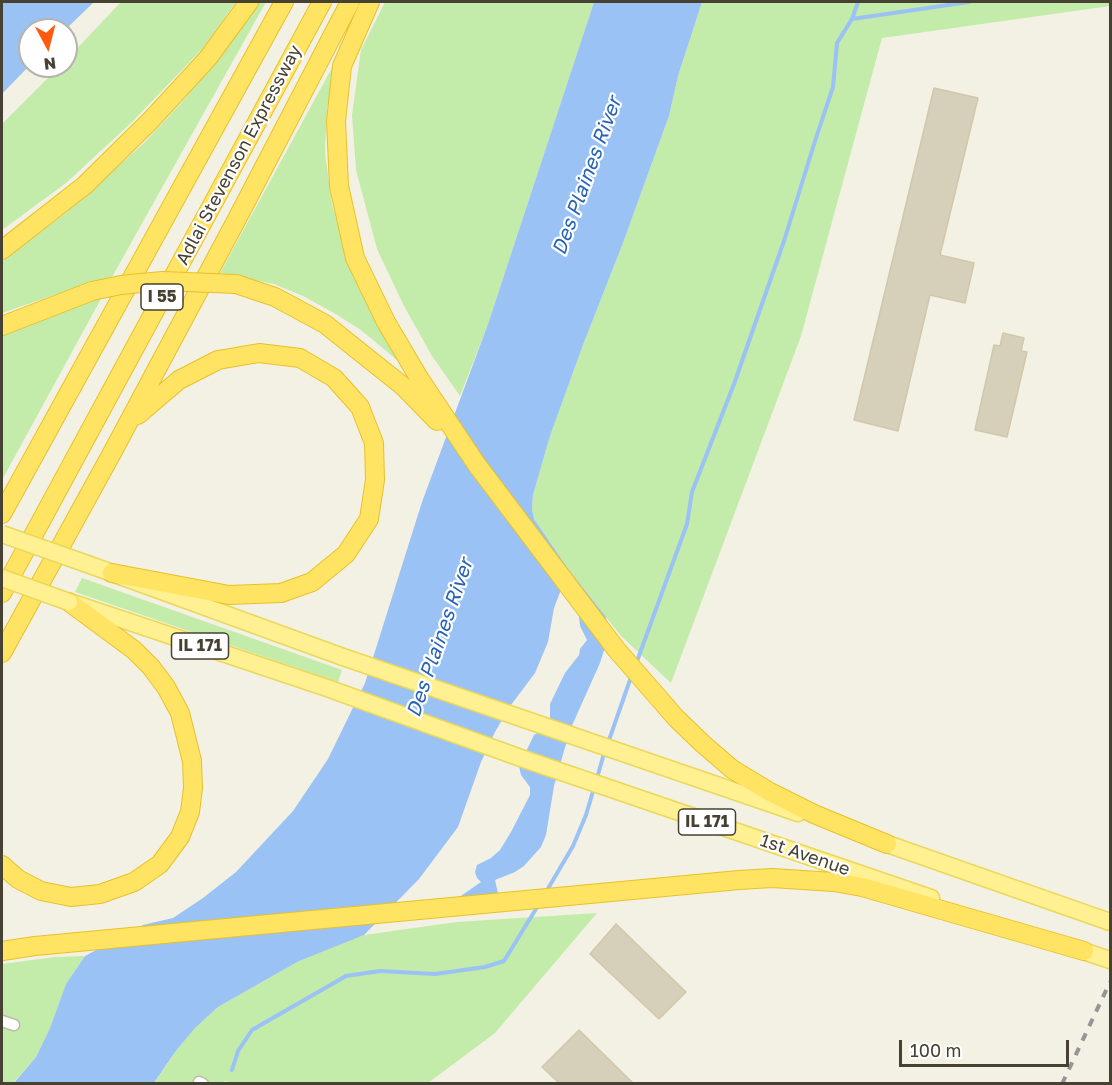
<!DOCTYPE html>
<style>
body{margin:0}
#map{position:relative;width:1112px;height:1085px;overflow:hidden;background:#f3f1e4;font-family:"Golos Text",sans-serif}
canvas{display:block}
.frame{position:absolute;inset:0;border:3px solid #464133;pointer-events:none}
.north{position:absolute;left:18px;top:18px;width:60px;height:60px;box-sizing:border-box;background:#fff;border:2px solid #b5b3ad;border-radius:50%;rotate:173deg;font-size:16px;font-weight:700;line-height:24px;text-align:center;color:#464133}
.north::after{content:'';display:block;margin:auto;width:21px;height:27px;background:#ff5a0f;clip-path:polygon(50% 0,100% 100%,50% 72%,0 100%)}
.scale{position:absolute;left:899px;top:1040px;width:170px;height:27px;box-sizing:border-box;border:3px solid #464133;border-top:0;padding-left:8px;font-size:18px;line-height:21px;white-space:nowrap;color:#464133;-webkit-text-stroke:4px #fff;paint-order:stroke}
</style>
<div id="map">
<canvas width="1112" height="1085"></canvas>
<div class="frame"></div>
<div class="north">N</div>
<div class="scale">100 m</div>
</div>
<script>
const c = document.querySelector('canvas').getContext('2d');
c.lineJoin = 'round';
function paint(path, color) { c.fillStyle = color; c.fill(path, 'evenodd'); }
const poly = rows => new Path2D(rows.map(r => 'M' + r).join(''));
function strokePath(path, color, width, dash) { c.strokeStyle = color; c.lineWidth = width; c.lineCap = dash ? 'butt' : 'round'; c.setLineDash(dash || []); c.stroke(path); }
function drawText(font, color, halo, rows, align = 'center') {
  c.font = font + ' "Golos Text",sans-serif'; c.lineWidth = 4.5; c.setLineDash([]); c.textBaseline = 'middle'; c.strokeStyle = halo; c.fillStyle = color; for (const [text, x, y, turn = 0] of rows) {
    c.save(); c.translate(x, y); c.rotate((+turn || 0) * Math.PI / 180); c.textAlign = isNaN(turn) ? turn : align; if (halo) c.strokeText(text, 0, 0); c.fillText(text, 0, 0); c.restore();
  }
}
const green = poly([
 [121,2,236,2,203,48,132,122,66,183,2,230,2,124,60,66,66,66,66,60],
 [258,2,266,2,112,277,86,284,2,313,2,260,29,241,68,211,144,143,181,103,219,58],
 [385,2,594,2,488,324,460,396,432,356,404,306,377,249,356,170,352,115,361,50],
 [702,2,1110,2,1110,6,882,38,801,336,671,683,621,636,569,570,534,519,532,509,533,495,550,436,583,345,623,243,669,116,678,76],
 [345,44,327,107,325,153,332,204,344,248,362,293,400,359,397,360,361,330,334,313,303,296,274,284,220,273],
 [102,297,2,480,2,331],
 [82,578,342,670,338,682,75,592],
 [597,913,495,1033,428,1083,238,1084,225,1081,223,1084,154,1084,175,1052,195,1028,218,1007,299,961,335,945,364,935,457,922],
 [85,956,66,984,50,1028,36,1057,13,1083,2,1083,2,964,55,957]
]);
const water = poly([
 [2,2,94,2,65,30,30,30,30,65,2,94],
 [594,2,702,2,678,76,669,116,623,243,583,345,550,436,533,495,532,509,534,519,569,570,606,617,607,627,606,644,600,663,570,730,554,786,546,835,541,847,524,866,515,872,495,880,498,893,496,902,458,898,481,882,477,878,475,872,477,865,491,858,500,850,511,832,530,795,530,787,521,775,519,766,534,735,550,725,550,704,565,673,579,655,580,649,587,640,580,626,578,607,562,587,554,608,548,642,535,673,511,705,495,732,481,762,458,827,419,879,364,935,299,961,218,1007,195,1028,175,1052,154,1083,13,1084,36,1057,50,1028,66,984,85,956,143,925,173,918,203,898,236,872,293,811,328,759,365,683,422,502,488,324]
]);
const stream = poly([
 [852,19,969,2],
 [636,664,687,524,692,492,734,384,784,241,816,138,833,87,837,43,852,19,858,2],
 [608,743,631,677],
 [597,778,605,750],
 [546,892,573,846,586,815,594,788],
 [232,1070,238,1051,252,1030,346,976,380,971,435,974,485,967,504,961,539,904]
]);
const building = poly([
 [934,88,978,98,940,255,974,263,965,303,930,295,898,431,854,420,934,88],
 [1003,333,1024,338,1021,351,1027,352,1007,437,975,430,994,345,1000,346,1003,333],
 [616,924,686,992,659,1019,590,954,616,924],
 [579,1030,633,1083,559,1083,542,1067,579,1030]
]);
const street = poly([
 [2,1021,14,1025],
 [199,1082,203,1084]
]);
const primary = poly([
 [90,565,343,657,798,813],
 [76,604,330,689,518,757,931,898],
 [876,840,1110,922],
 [1071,947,1110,960]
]);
const highway = poly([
 [370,2,342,66,336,121,339,186,355,258,386,322,419,378,477,465,616,649,676,718,703,744,732,769,770,792,814,814,887,844],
 [2,250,85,185,150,121,208,58,249,2],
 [236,284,275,297,325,324,404,387,437,421],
 [2,326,92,291],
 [2,514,284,2],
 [112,573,229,595,281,593,312,582,346,554,369,519,375,480,374,443,360,407,334,378,300,358,259,353,218,360,179,380,138,415],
 [2,593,322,2],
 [2,653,112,453,237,219,350,2],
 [2,865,18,879,41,891,71,897,100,894,134,882,160,864,180,837,190,812,193,788,192,761,180,713,166,687,151,667,134,650,69,602],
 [2,951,35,946,739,880,772,878,834,882,862,887,1084,951]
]);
const rail = poly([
 [1062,1084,1110,982]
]);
const primaryBridge = poly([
 [2,534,90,565],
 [2,578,69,602]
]);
const highwayBridge = poly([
 [92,291,121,285,162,281,236,284]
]);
const shields = [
 [162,297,42],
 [200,646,57],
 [707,822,57]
];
const shieldNames = [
 ["I 55",162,297],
 ["IL 171",200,646],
 ["IL 171",707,822]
];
const streetNames = [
 ["Adlai Stevenson Expressway",239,155,-62],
 ["1st Avenue",805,855,19]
];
const waterNames = [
 ["Des Plaines River",587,176,-70],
 ["Des Plaines River",440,638,-71]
];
paint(green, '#c3eba9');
paint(water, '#9bc2f5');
strokePath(stream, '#9bc2f5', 4);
paint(building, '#d6cfb9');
strokePath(building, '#d1c8ab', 1.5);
strokePath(street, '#bfbba6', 13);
strokePath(primary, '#ebd75a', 19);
strokePath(highway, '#e8c02a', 20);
strokePath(street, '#fff', 10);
strokePath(primary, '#fff191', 16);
strokePath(highway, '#ffe463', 18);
strokePath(rail, '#959595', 4, [8, 8]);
strokePath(primaryBridge, '#ebd75a', 19, []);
strokePath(highwayBridge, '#e8c02a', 20, []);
strokePath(primaryBridge, '#fff191', 16);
strokePath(highwayBridge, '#ffe463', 18);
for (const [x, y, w] of shields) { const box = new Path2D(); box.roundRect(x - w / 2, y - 13, w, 26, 4.5); c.fillStyle = '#fff'; c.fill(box); strokePath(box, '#464133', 1.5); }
drawText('bold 16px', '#464133', null, shieldNames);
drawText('18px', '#464133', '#fff', streetNames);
drawText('italic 20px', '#2663b8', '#fff', waterNames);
</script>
